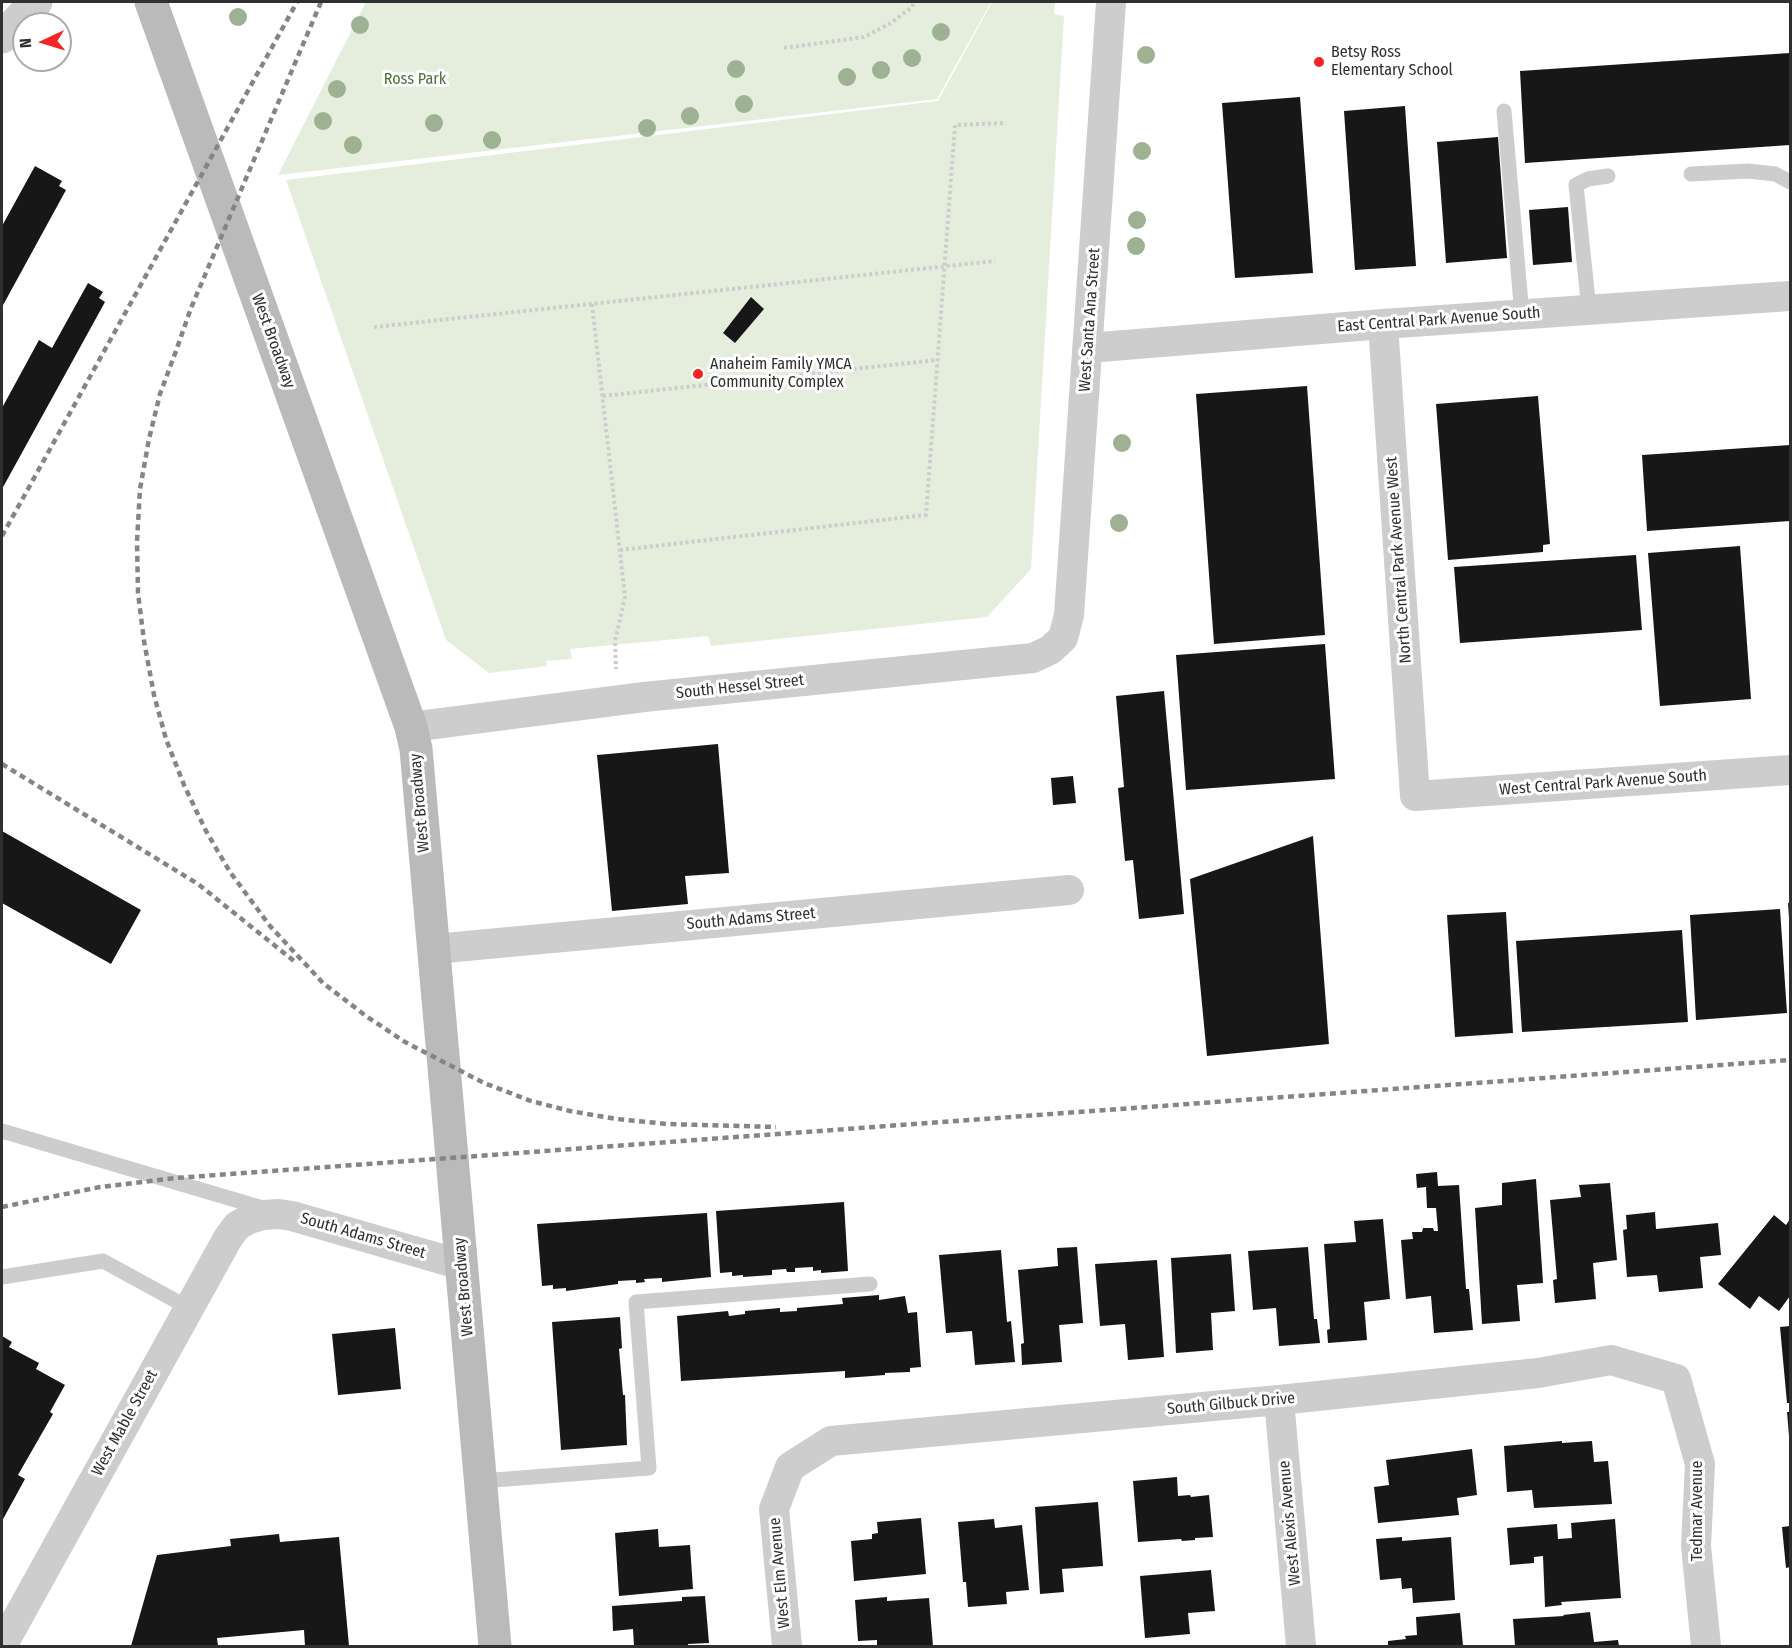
<!DOCTYPE html>
<style>
body{margin:0}
#map{position:relative;width:1792px;height:1648px;overflow:hidden;background:#fff;font-family:"Fira Sans Condensed",sans-serif}
canvas{display:block}
.frame{position:absolute;inset:0;border:3px solid #303030;pointer-events:none}
.north{position:absolute;left:12px;top:12px;width:60px;height:60px;box-sizing:border-box;background:#fff;border:2px solid #acacac;border-radius:50%;rotate:266deg;font-size:16px;font-weight:700;line-height:24px;text-align:center;color:#303030}
.north::after{content:'';display:block;margin:auto;width:21px;height:27px;background:#f62425;clip-path:polygon(50% 0,100% 100%,50% 72%,0 100%)}
</style>
<div id="map">
<canvas width="1792" height="1648"></canvas>
<div class="frame"></div>
<div class="north">N</div>
</div>
<script>
const c = document.querySelector('canvas').getContext('2d');
c.lineJoin = 'round';
function paint(path, color) { c.fillStyle = color; c.fill(path, 'evenodd'); }
const poly = rows => new Path2D(rows.map(r => 'M' + r).join(''));
function strokePath(path, color, width, dash) { c.strokeStyle = color; c.lineWidth = width; c.lineCap = dash ? 'butt' : 'round'; c.setLineDash(dash || []); c.stroke(path); }
function drawText(font, color, halo, rows, align = 'center') {
  c.font = font + ' "Fira Sans Condensed",sans-serif'; c.lineWidth = 6; c.setLineDash([]); c.textBaseline = 'middle'; c.strokeStyle = halo; c.fillStyle = color; for (const [text, x, y, turn = 0] of rows) {
    c.save(); c.translate(x, y); c.rotate((+turn || 0) * Math.PI / 180); c.textAlign = isNaN(turn) ? turn : align; if (halo) c.strokeText(text, 0, 0); c.fillText(text, 0, 0); c.restore();
  }
}
const green = poly([
 [366,2,991,2,937,99,278,175],
 [992,2,1055,2,1054,14,1064,16,1031,569,987,617,711,646,708,636,570,649,572,659,546,661,547,666,489,673,446,640,286,180,938,101]
]);
const building = poly([
 [1790,53,1790,145,1525,163,1520,71],
 [1300,97,1313,273,1235,278,1222,103],
 [1405,106,1416,266,1355,270,1344,111],
 [1498,137,1507,258,1446,263,1437,142],
 [35,166,62,181,59,186,66,190,2,307,2,226],
 [1568,207,1572,262,1533,265,1529,210],
 [88,283,103,292,99,298,105,302,2,489,2,408,39,340,52,348],
 [751,297,764,309,735,343,723,333],
 [1307,386,1325,635,1214,644,1196,394],
 [1538,396,1550,544,1543,545,1543,552,1448,560,1436,404],
 [1790,445,1790,521,1647,531,1642,455],
 [1740,546,1751,699,1660,706,1648,553],
 [1636,555,1642,630,1460,643,1454,567],
 [1325,644,1335,779,1186,790,1176,655],
 [1164,691,1184,914,1139,919,1133,860,1125,861,1118,788,1124,787,1116,696],
 [718,744,729,873,685,876,688,904,612,911,597,755],
 [1073,776,1076,803,1053,805,1051,778],
 [2,831,141,910,111,964,2,903],
 [1313,836,1329,1044,1207,1056,1190,879],
 [1788,903,1790,903,1790,918,1789,918],
 [1780,909,1787,1013,1696,1020,1690,915],
 [1506,912,1513,1033,1455,1037,1447,915],
 [1682,930,1688,1022,1522,1032,1516,941],
 [1437,1172,1438,1186,1459,1185,1466,1289,1469,1289,1473,1330,1434,1333,1431,1296,1406,1299,1401,1240,1413,1239,1412,1232,1422,1232,1423,1228,1433,1228,1434,1231,1438,1231,1436,1208,1427,1208,1426,1187,1417,1188,1416,1174],
 [1536,1179,1543,1283,1517,1285,1520,1321,1482,1324,1475,1208,1502,1205,1502,1183],
 [1610,1183,1617,1260,1593,1263,1596,1299,1555,1303,1553,1280,1557,1279,1550,1200,1581,1197,1579,1185],
 [844,1202,848,1271,821,1273,821,1270,813,1271,813,1267,795,1268,795,1272,787,1272,786,1269,772,1270,772,1275,743,1277,743,1275,732,1276,732,1272,720,1273,716,1211],
 [1655,1212,1656,1229,1718,1223,1721,1255,1700,1257,1703,1288,1659,1292,1657,1275,1627,1277,1623,1230,1627,1229,1626,1215],
 [707,1213,711,1277,662,1282,662,1278,644,1279,645,1282,636,1283,636,1280,618,1281,618,1284,566,1291,566,1288,553,1289,553,1285,542,1286,537,1224],
 [1774,1215,1786,1225,1790,1219,1790,1296,1779,1311,1759,1296,1750,1309,1718,1284],
 [1383,1219,1390,1299,1364,1302,1367,1340,1328,1343,1327,1330,1330,1329,1324,1244,1356,1242,1354,1221],
 [1077,1247,1083,1323,1059,1325,1062,1362,1022,1365,1021,1344,1024,1343,1018,1270,1058,1266,1057,1248],
 [1308,1247,1314,1319,1317,1319,1320,1343,1279,1346,1276,1308,1253,1310,1248,1251],
 [1001,1250,1007,1322,1011,1321,1015,1362,975,1365,972,1331,946,1333,939,1255],
 [1231,1254,1235,1311,1211,1313,1213,1350,1176,1353,1171,1258],
 [1157,1260,1164,1357,1128,1360,1125,1324,1100,1326,1095,1264],
 [879,1295,879,1300,905,1296,908,1313,917,1312,921,1367,910,1368,910,1372,885,1373,885,1375,845,1378,845,1371,681,1381,677,1316,728,1311,729,1316,745,1314,745,1311,780,1308,780,1312,797,1311,797,1308,843,1304,842,1298],
 [620,1317,622,1348,619,1349,623,1395,625,1395,627,1445,561,1450,552,1322],
 [1790,1326,1790,1403,1787,1403,1780,1327],
 [395,1328,401,1389,338,1395,332,1334],
 [2,1336,12,1342,9,1347,39,1363,36,1369,65,1385,50,1412,53,1414,18,1475,25,1479,2,1521],
 [1787,1412,1790,1412,1790,1436,1789,1436],
 [1562,1441,1562,1443,1592,1441,1594,1462,1608,1461,1612,1504,1534,1508,1532,1490,1507,1492,1504,1446],
 [1472,1449,1477,1495,1457,1498,1459,1515,1378,1523,1374,1487,1389,1485,1386,1460],
 [1177,1477,1178,1496,1190,1495,1191,1497,1209,1495,1213,1537,1195,1538,1195,1540,1182,1541,1181,1539,1138,1542,1133,1481],
 [1098,1502,1103,1566,1062,1569,1064,1592,1040,1594,1035,1507],
 [921,1518,926,1574,854,1581,851,1541,872,1539,872,1534,878,1533,877,1522],
 [994,1519,995,1528,1022,1525,1029,1590,1006,1592,1007,1604,968,1607,966,1582,963,1582,958,1522],
 [1615,1519,1621,1598,1561,1602,1562,1605,1545,1607,1543,1556,1534,1557,1534,1563,1510,1565,1507,1528,1557,1524,1558,1539,1572,1538,1571,1523],
 [1790,1526,1790,1567,1786,1568,1782,1527],
 [658,1529,659,1547,690,1545,693,1589,619,1596,615,1533],
 [279,1534,280,1542,339,1537,349,1646,305,1646,304,1630,217,1638,218,1646,131,1646,157,1555,231,1546,230,1539],
 [1402,1537,1402,1541,1451,1537,1455,1600,1413,1603,1412,1588,1402,1589,1401,1578,1380,1580,1376,1539],
 [1211,1570,1215,1611,1188,1613,1190,1634,1145,1638,1140,1576],
 [705,1596,709,1643,688,1644,688,1646,634,1646,633,1629,613,1631,612,1606,682,1601,682,1597],
 [887,1597,887,1601,929,1598,933,1646,877,1646,877,1640,858,1641,855,1600],
 [1590,1612,1594,1642,1618,1640,1619,1646,1515,1646,1513,1619,1564,1616,1563,1615],
 [1460,1613,1463,1646,1388,1646,1388,1641,1406,1639,1405,1636,1417,1635,1416,1617]
]);
const path = poly([
 [784,48,864,37,891,23,912,7,914,2],
 [592,304,625,597,615,641,616,669],
 [374,327,995,261],
 [603,396,937,360],
 [620,550,926,515,955,125,1006,123]
]);
const service = poly([
 [1504,111,1522,315],
 [1691,174,1748,171,1775,174,1790,182],
 [1589,310,1576,185,1588,179,1608,176],
 [2,1131,266,1209],
 [2,1277,103,1261,189,1308],
 [481,1481,649,1468,636,1302,870,1284]
]);
const minor = poly([
 [1383,324,1415,796,1790,770],
 [1088,348,1383,324,1790,296],
 [411,727,644,697,1033,658,1050,650,1063,638,1069,615,1111,2],
 [434,949,1069,890],
 [1279,1400,1301,1646],
 [2,1646,228,1238,237,1226,249,1219,263,1215,279,1214,292,1216,462,1265],
 [787,1646,774,1509,790,1467,831,1441,1279,1400,1538,1373,1611,1360,1676,1379,1700,1464,1696,1546,1706,1646]
]);
const tertiary = poly([
 [2,37,36,2]
]);
const secondary = poly([
 [151,2,411,727,416,749,495,1646]
]);
const rail = poly([
 [321,2,191,308,176,351,160,394,149,439,140,489,137,541,138,593,144,641,154,695,166,739,184,785,206,831,230,872,270,926,323,983,366,1016,405,1042,484,1083,531,1101,570,1111,617,1119,667,1124,776,1127],
 [2,536,297,2],
 [2,764,198,884,294,961],
 [2,1207,100,1187,176,1178,1790,1060]
]);
const trees = [
 [238,17],
 [360,25],
 [941,32],
 [1146,55],
 [912,58],
 [736,69],
 [881,70],
 [847,77],
 [337,89],
 [744,104],
 [690,116],
 [323,121],
 [434,123],
 [647,128],
 [492,140],
 [353,145],
 [1142,151],
 [1137,220],
 [1136,246],
 [1122,443],
 [1119,523]
];
const markers = [
 [1319,62,6,"#f62425"],
 [698,374,6,"#f62425"]
];
const poiNames = [
 ["Betsy Ross",1331,53],
 ["Elementary School",1331,71],
 ["Anaheim Family YMCA",710,365],
 ["Community Complex",710,383]
];
const parkNames = [
 ["Ross Park",415,80]
];
const streetNames = [
 ["West Santa Ana Street",1090,320,-86],
 ["East Central Park Avenue South",1439,320,-4],
 ["West Broadway",273,341,70],
 ["North Central Park Avenue West",1399,560,-94],
 ["South Hessel Street",740,687,-6],
 ["West Central Park Avenue South",1603,783,-4],
 ["West Broadway",420,803,-95],
 ["South Adams Street",751,919,-5],
 ["South Adams Street",363,1236,16],
 ["West Broadway",464,1287,-95],
 ["South Gilbuck Drive",1231,1404,-5],
 ["West Mable Street",125,1423,-61],
 ["Tedmar Avenue",1698,1511,-90],
 ["West Alexis Avenue",1290,1523,-95],
 ["West Elm Avenue",780,1573,-95]
];
paint(green, '#e5eedd');
paint(building, '#171717');
strokePath(path, '#cdcdcd', 4, [3, 3]);
strokePath(service, '#cdcdcd', 15);
strokePath(minor, '#cdcdcd', 30);
strokePath(tertiary, '#cdcdcd', 33);
strokePath(secondary, '#bababa', 33);
strokePath(rail, '#858585', 4.5, [6, 4.5]);
c.fillStyle = '#9eb192';
for (const [x, y] of trees) { c.beginPath(); c.arc(x, y, 9, 0, 2 * Math.PI); c.fill(); }
for (const [x, y, r, color] of markers) { const dot = new Path2D(); dot.arc(x, y, r, 0, 2 * Math.PI); c.fillStyle = color; c.fill(dot); strokePath(dot, '#fff', 2); }
drawText('16px', '#303030', '#fff', poiNames, 'left');
drawText('16px', '#4f7139', '#fff', parkNames);
drawText('16px', '#303030', '#fff', streetNames);
</script>
